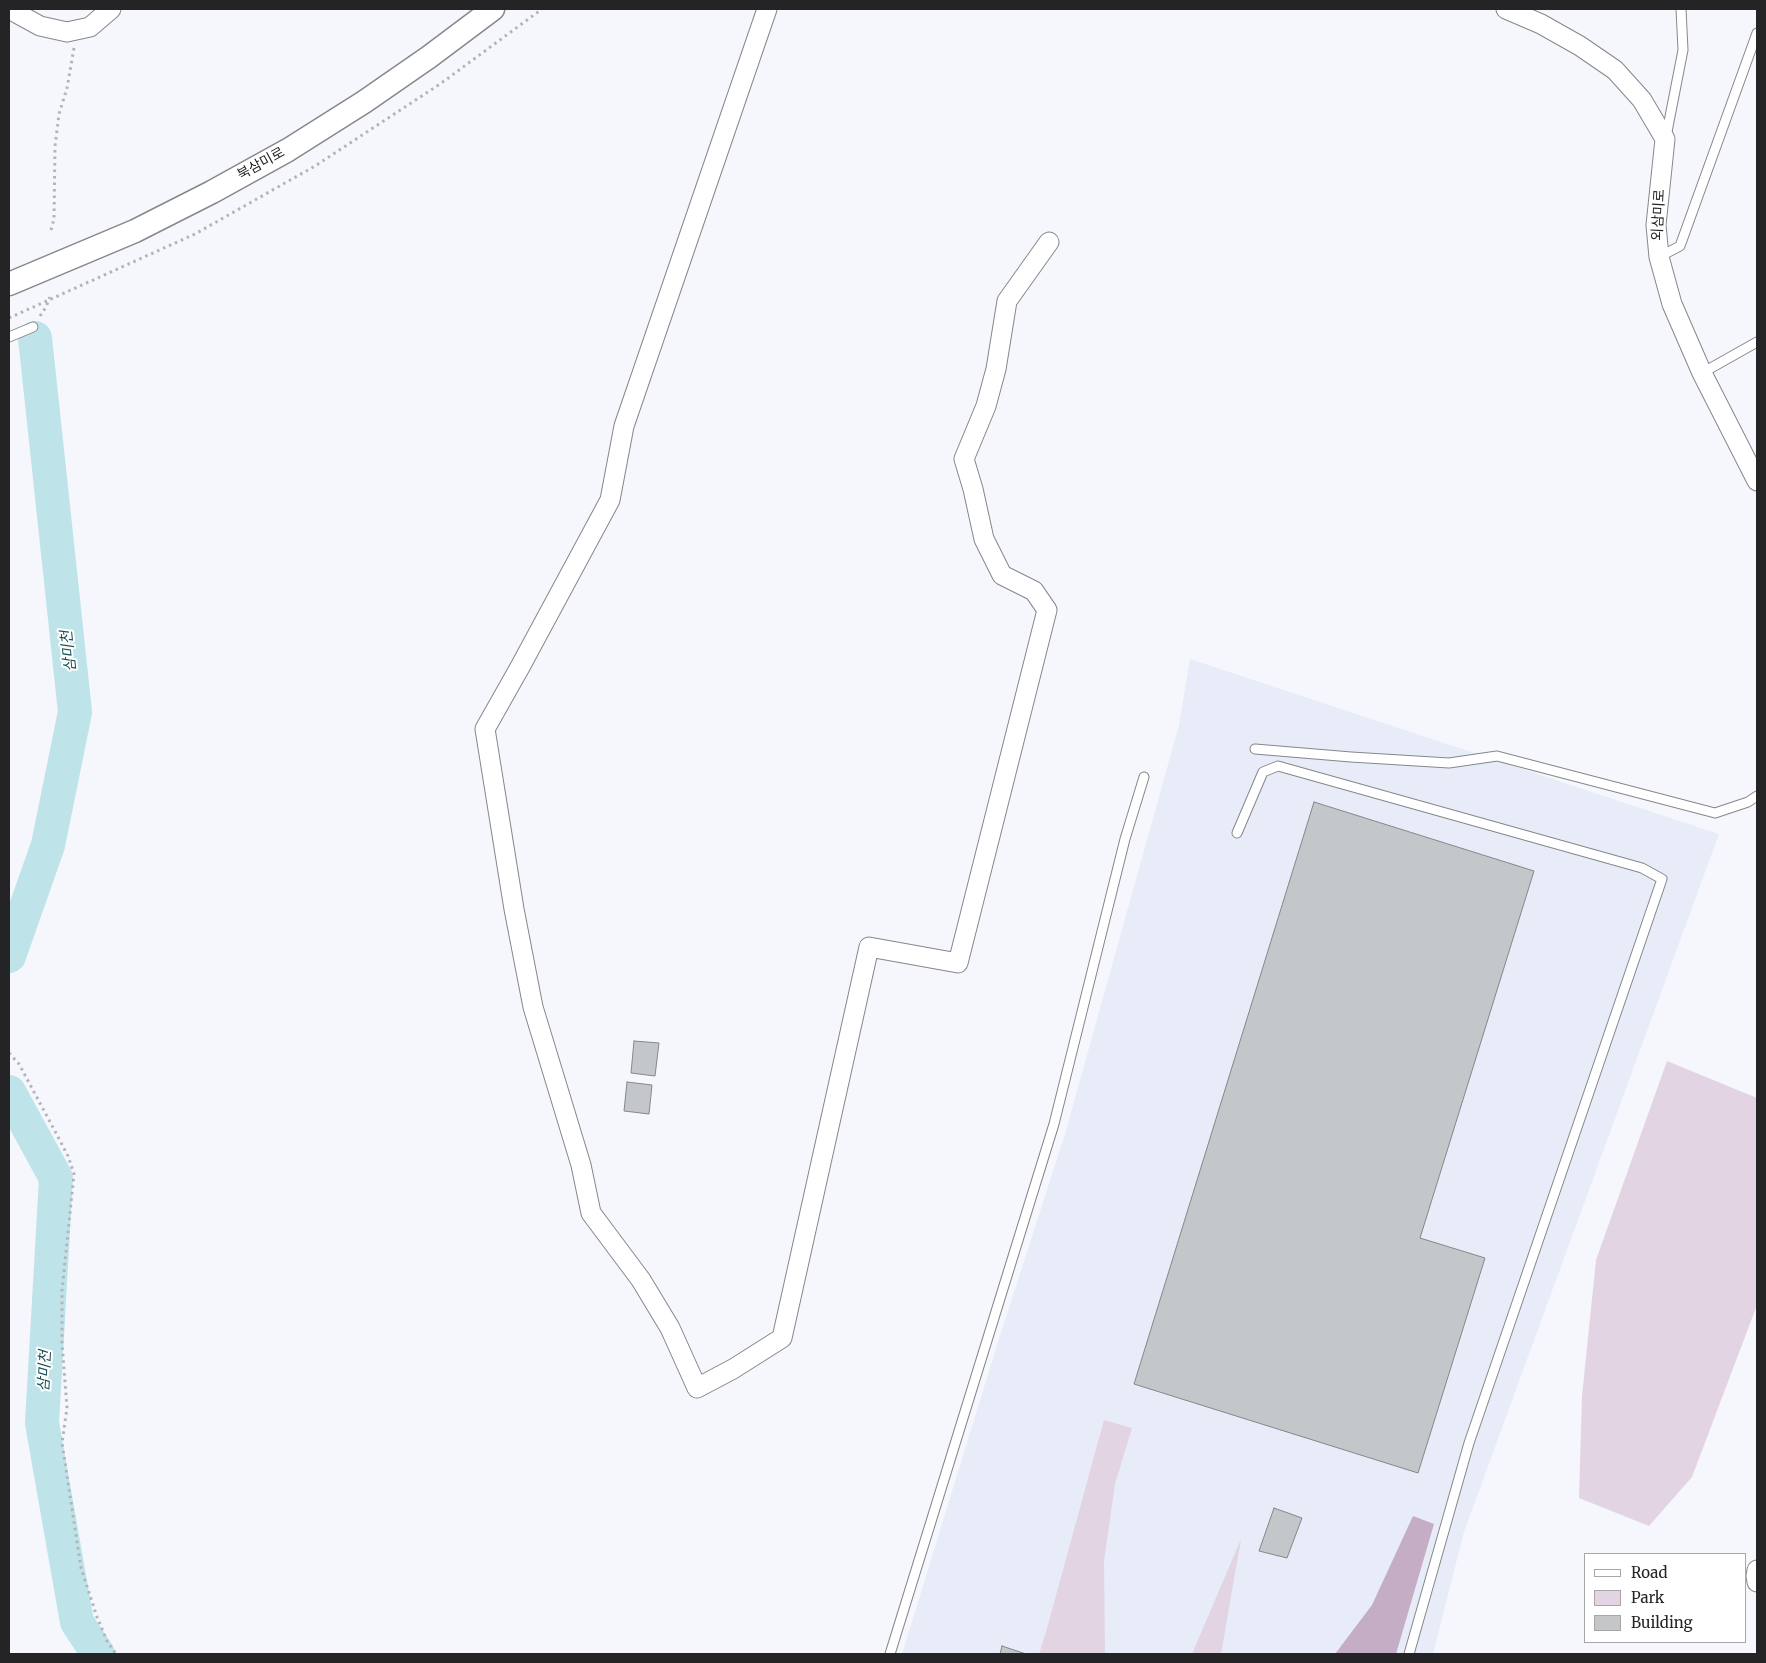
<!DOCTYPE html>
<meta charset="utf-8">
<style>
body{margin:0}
#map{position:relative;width:1766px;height:1663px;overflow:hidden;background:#f5f7fc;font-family:Merriweather,serif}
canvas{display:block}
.frame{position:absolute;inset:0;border:10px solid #242426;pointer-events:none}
.legend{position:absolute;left:1584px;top:1553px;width:162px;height:90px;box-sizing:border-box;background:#fff;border:1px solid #a7a7a8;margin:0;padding:6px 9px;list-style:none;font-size:15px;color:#242426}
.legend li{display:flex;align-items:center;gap:10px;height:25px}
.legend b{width:25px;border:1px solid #a7a7a8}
</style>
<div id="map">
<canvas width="1766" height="1663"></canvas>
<div class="frame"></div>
<ul class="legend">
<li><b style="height:6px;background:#fff"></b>Road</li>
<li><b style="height:14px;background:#e2d4e2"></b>Park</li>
<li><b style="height:14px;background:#c3c7ca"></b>Building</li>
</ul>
</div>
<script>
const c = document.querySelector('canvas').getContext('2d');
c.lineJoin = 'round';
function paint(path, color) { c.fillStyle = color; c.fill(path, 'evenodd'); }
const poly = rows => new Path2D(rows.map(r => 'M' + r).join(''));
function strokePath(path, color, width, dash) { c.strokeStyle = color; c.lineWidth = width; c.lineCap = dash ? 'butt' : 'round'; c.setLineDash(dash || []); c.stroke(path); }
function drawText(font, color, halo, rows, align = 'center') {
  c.font = font + ' Merriweather,"Noto Sans KR",serif'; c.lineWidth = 4; c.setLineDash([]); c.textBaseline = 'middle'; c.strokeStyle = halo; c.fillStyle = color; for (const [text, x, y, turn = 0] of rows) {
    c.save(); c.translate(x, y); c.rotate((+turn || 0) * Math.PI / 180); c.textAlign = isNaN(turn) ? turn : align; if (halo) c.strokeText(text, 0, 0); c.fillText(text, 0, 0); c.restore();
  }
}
const built = poly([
 [1190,659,1719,834,1464,1532,1433,1654,902,1654,997,1345,1065,1134,1179,725]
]);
const green = poly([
 [1667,1061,1757,1098,1757,1305,1692,1477,1649,1526,1579,1498,1582,1396,1596,1260],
 [1104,1420,1132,1428,1115,1484,1104,1561,1105,1654,1039,1654,1046,1632],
 [1241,1539,1221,1654,1192,1654]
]);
const forest = poly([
 [1413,1516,1434,1524,1396,1654,1335,1654,1372,1605]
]);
const river = poly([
 [9,956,48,845,75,712,35,338],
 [9,1092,56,1178,42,1423,77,1622,98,1654]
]);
const building = poly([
 [1314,802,1534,871,1420,1238,1485,1258,1418,1473,1134,1384,1314,802],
 [634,1041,659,1043,655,1076,631,1073,634,1041],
 [627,1082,652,1085,649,1114,624,1111,627,1082],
 [1274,1508,1302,1518,1287,1558,1259,1551,1274,1508],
 [1002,1646,1026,1654,1000,1654,1002,1646]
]);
const path = poly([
 [51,230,54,219,55,146,59,114,67,88,74,48],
 [40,316,46,307,50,297],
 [9,318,195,234,315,166,440,84,542,9],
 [9,1053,19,1064,56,1133,68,1156,74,1174,62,1291,62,1343,67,1408,62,1443,81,1568,97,1617,107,1641,116,1654]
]);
const service = poly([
 [1666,137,1683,50,1681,9],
 [1659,257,1680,246,1757,33],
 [9,337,33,327],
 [1702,373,1757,342],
 [1255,749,1351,757,1449,763,1497,756,1715,813,1748,802,1757,796],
 [1237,833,1263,772,1278,766,1642,868,1662,879,1469,1443,1409,1654],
 [890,1654,1054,1124,1125,839,1144,777]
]);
const minor = poly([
 [9,9,40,26,67,32,90,27,111,9],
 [767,9,624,426,610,500,520,667,485,729,514,909,533,1007,581,1165,591,1213,641,1280,670,1328,697,1388,733,1369,782,1338,869,947,958,963,1047,610,1034,591,1002,575,984,539,973,489,964,459,986,406,996,369,1007,301,1049,242],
 [1506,9,1541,24,1580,46,1615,70,1642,100,1665,139,1656,225,1659,257,1672,304,1702,373,1757,481],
 [1757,1570,1756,1576,1757,1582]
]);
const tertiary = poly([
 [9,284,135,231,212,192,288,150,364,102,429,57,493,9]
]);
const streetNames = [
 ["북삼미로",261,164,-29],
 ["외삼미로",1659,215,-87]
];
const waterNames = [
 ["삼미천",69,651,-96],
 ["삼미천",45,1371,-87]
];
paint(built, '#e7ecf8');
paint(green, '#e2d4e2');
paint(forest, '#c5aec5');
strokePath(river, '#bee4e9', 34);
paint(building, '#c3c7ca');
strokePath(building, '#84888a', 1);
strokePath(service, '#86878b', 11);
strokePath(minor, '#86878b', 21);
strokePath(tertiary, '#86878b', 25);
strokePath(path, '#b3b4b8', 3, [2.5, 4]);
strokePath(service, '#fff', 9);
strokePath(minor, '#fff', 19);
strokePath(tertiary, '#fff', 22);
drawText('14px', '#242426', '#fff', streetNames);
drawText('italic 15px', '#194f56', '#fff', waterNames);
</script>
